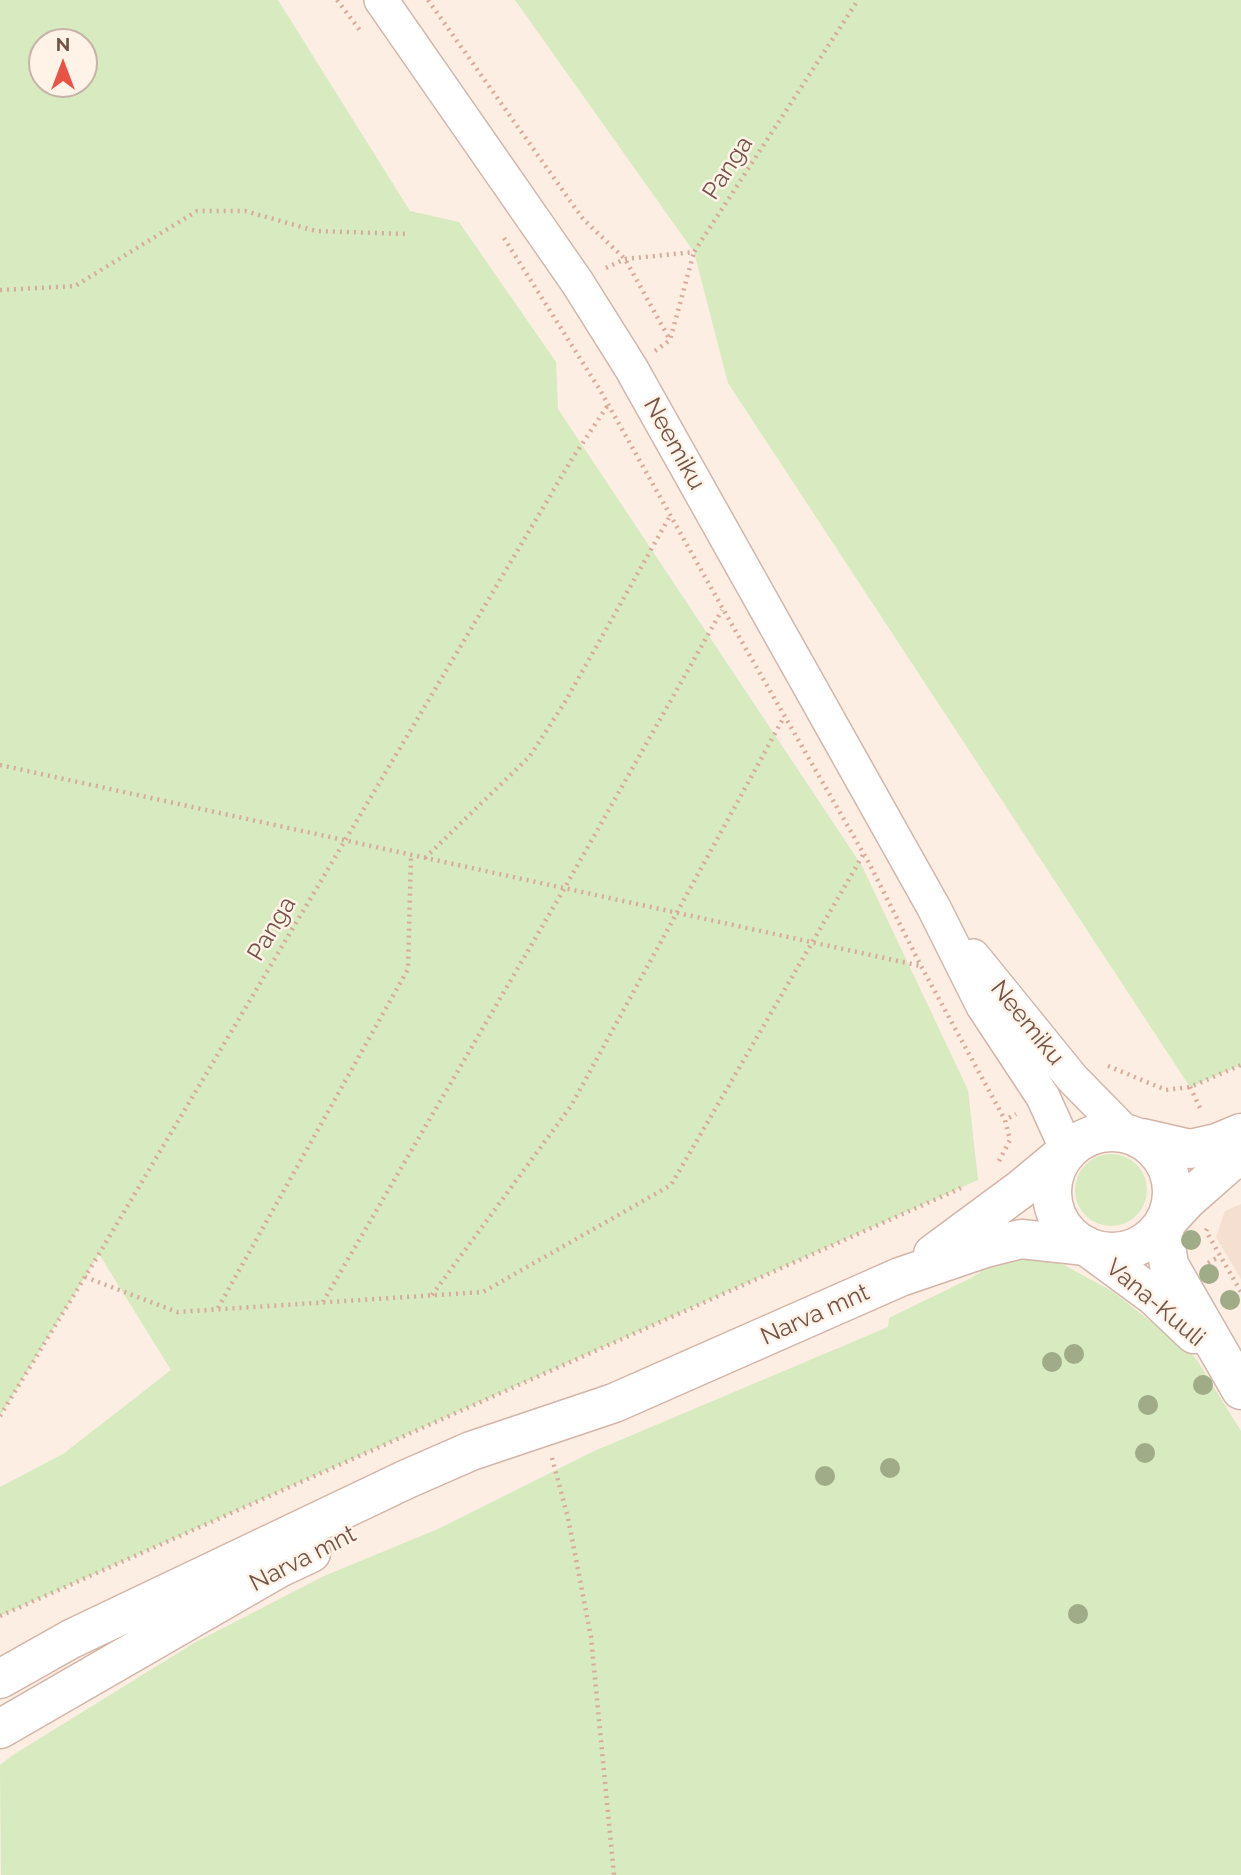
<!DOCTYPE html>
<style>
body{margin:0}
#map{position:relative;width:1241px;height:1875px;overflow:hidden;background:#fceee2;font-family:Raleway,sans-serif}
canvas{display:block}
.north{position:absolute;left:28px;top:28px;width:70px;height:70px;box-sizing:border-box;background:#fff3e8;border:2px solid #c7b3a8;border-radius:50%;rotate:0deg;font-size:19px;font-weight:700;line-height:28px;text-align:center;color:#745248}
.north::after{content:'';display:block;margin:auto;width:24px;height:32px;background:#e95345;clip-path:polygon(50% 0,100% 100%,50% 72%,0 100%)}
</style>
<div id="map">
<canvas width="1241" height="1875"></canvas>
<div class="north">N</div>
</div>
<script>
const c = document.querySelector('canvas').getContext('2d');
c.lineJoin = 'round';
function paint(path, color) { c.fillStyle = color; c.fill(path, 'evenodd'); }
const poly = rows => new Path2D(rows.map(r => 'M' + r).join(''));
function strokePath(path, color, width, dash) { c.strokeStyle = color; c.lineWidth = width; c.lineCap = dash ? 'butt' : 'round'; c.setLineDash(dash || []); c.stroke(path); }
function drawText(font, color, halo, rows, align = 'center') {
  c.font = font + ' Raleway,sans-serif'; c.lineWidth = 5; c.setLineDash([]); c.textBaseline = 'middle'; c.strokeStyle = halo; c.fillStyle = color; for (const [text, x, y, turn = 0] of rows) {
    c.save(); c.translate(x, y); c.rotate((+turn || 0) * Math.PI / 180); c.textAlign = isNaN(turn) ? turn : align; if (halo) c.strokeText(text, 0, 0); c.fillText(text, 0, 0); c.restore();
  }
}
const residential = poly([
 [1241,1204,1241,1279,1216,1237,1225,1211]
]);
const green = poly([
 [0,0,278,0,410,211,459,222,556,362,558,409,862,866,968,1090,978,1180,0,1616,0,1487,63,1454,171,1370,99,1254,0,1416],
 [42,42,84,42,84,84,42,84],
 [515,0,1241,0,1241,1065,1190,1087,728,383,694,252],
 '1075 1190a36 36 0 1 1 72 0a36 36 0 1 1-72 0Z',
 [1032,1258,1062,1264,1112,1291,1150,1321,1156,1317,1197,1360,1241,1431,1241,1875,1,1875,0,1765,13,1755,194,1643,324,1576,438,1529,592,1452,888,1327,889,1318,971,1278,997,1261]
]);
const path = poly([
 [337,0,362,33],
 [428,0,583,219,625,259,670,340],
 [504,238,600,390,723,609,869,863,921,966,1005,1120],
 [606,268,625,259,694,252,858,0],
 [0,290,75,286,197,211,245,211,316,231,407,234],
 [655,351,670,340,694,252],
 [0,765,921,966],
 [425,858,530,756,565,702,670,516],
 [1108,1066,1166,1090,1190,1087,1241,1065],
 [1190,1087,1202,1112],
 [999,1161,1010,1140,1005,1120,1016,1114],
 [1207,1229,1206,1231,1241,1292],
 [1208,1263,1220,1256],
 [85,1277,177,1312,483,1292,671,1185,863,855],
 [432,1295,571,1106,784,717],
 [323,1302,564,889,722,610],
 [218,1308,408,969,411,856],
 [0,1416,99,1254,572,459,608,405],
 [552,1458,568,1518,591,1637,614,1875],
 [0,1616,961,1188]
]);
const minor = poly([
 [381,0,577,282,631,368,934,908,983,1006,1043,1097,1067,1150],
 [973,956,1072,1078,1125,1132]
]);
const tertiary = poly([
 [1163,1226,1169,1265,1241,1390],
 [1086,1246,1154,1296,1194,1334]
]);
const secondary = poly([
 '1052 1192a60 60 0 1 1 120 0a60 60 0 1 1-120 0Z',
 [1142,1138,1190,1149,1217,1143,1241,1133],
 [1164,1225,1187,1200,1228,1164,1241,1156],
 [933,1254,1021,1189,1063,1154],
 [0,1679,71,1639,407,1479,471,1451,614,1403,900,1277,985,1248,1021,1239,1086,1246],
 [0,1729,279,1568,311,1553]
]);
const trees = [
 [1191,1240],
 [1209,1274],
 [1230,1300],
 [1074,1354],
 [1052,1362],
 [1203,1385],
 [1148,1405],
 [1145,1453],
 [890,1468],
 [825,1476],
 [1078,1614]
];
const streetNames = [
 ["Panga",728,168,-57],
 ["Neemiku",674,444,61],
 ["Panga",272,929,-59],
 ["Neemiku",1027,1023,51],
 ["Vana-Kuuli",1155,1303,40],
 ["Narva mnt",815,1315,-24],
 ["Narva mnt",303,1559,-27]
];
paint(residential, '#f4dfd0');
paint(green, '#d7eac0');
strokePath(minor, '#d0b7ac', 36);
strokePath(tertiary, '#d0b7ac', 41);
strokePath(secondary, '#d3b5a8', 41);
strokePath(path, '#d7ab9c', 4.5, [2, 5]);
strokePath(minor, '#fff', 33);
strokePath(tertiary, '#fff', 38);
strokePath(secondary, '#fff', 38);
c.fillStyle = '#a0ab87';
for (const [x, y] of trees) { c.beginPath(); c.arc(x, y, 10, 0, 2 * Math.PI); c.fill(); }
drawText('24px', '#745248', '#fff3e8', streetNames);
</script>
